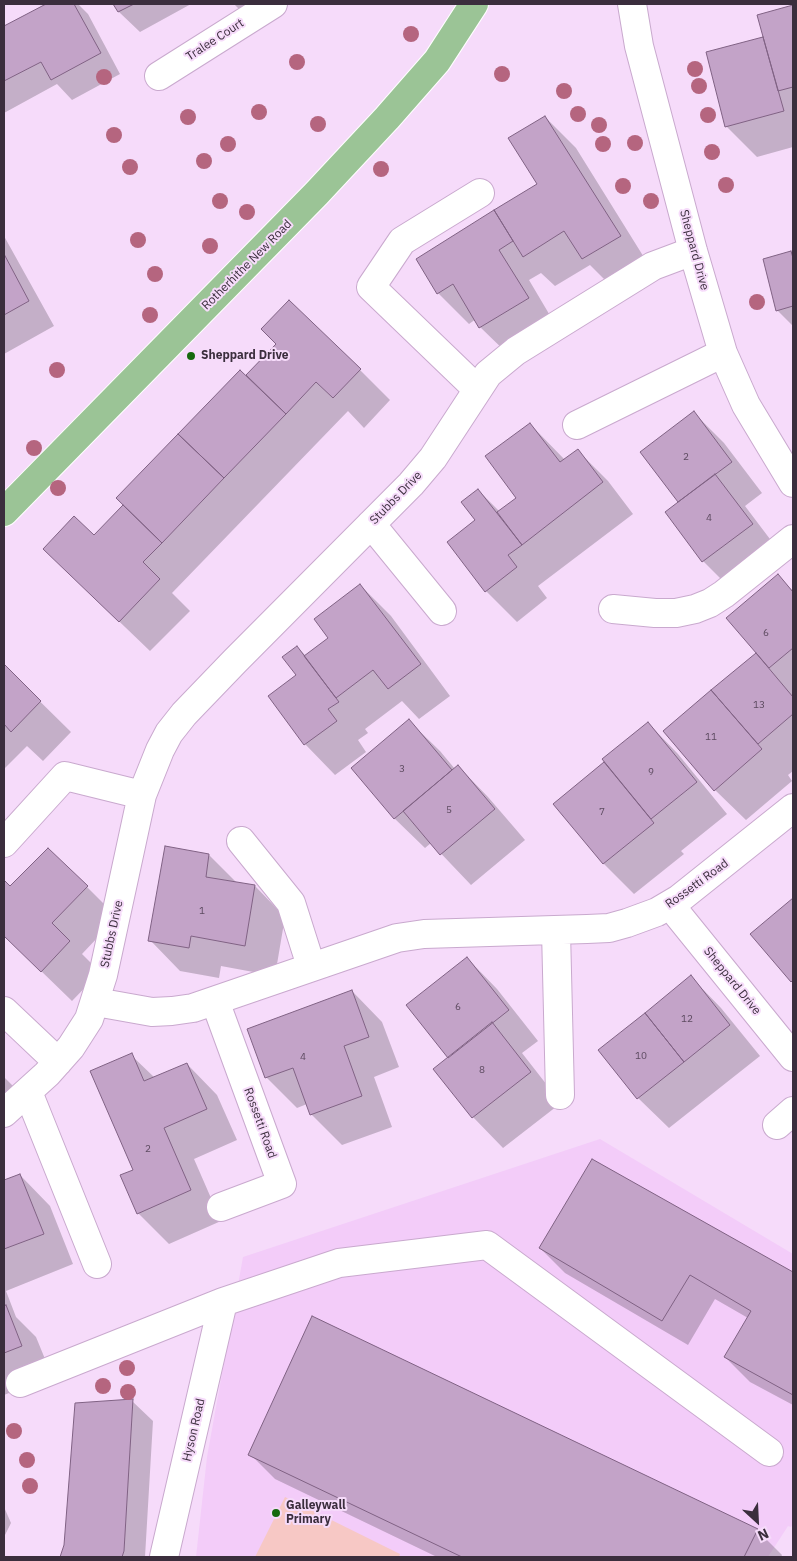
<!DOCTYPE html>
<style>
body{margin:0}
#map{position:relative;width:797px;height:1561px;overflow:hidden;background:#f6dbfa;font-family:"IBM Plex Sans",sans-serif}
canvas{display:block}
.frame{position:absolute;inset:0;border:5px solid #3b2e3d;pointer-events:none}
.north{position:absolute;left:732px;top:1496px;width:50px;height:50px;-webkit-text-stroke:4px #f6dbfa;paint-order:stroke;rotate:155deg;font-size:14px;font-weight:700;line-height:20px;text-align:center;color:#3b2e3d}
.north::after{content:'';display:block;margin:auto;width:18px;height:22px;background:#3b2e3d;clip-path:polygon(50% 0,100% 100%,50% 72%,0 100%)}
</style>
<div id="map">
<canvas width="797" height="1561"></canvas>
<div class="frame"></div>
<div class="north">N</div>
</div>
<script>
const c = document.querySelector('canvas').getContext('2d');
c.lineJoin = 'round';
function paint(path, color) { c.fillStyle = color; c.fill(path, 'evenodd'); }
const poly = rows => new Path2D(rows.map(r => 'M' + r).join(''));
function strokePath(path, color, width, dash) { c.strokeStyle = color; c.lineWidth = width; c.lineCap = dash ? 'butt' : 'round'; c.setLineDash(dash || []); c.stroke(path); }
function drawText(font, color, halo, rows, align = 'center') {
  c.font = font + ' "IBM Plex Sans",sans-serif'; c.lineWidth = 4; c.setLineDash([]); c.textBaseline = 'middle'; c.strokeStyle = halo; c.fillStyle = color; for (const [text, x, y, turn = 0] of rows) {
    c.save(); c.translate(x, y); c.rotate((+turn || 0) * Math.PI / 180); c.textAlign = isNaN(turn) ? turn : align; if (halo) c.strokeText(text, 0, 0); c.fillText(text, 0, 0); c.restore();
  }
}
const built = poly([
 [600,1139,793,1254,793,1524,791,1527,788,1526,768,1557,196,1557,207,1457,243,1257]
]);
const green = poly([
 [285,1497,400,1554,399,1557,255,1557]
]);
const shadow = poly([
 [49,4,78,4,88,14,120,74,72,100,57,84,4,113,4,27],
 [115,4,191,4,140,32,119,12],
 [234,4,248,4,239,9],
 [793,6,793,147,757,157,726,126,707,53,765,37,758,16],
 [545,117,576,148,650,267,614,289,590,265,555,286,541,273,529,280,558,329,511,357,480,327,476,319,469,324,438,293,418,259,539,184],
 [4,236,54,326,4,354],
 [793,252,793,325,792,325,777,310,764,260],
 [277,344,360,370,390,400,364,428,348,411,172,593,190,611,150,651,75,579,94,537],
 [694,413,724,443,762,493,745,506,782,555,734,592,703,561,667,512,680,502,642,452],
 [530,424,565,460,577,450,608,481,633,514,538,586,547,598,517,622,486,591,449,542,477,521,478,490,500,512,518,498],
 [778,576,793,591,793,771,788,775,792,781,746,820,715,790,665,731,757,653],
 [360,585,391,616,450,696,419,719,402,701,365,729,368,733,358,740,366,752,335,775,305,744,298,675,297,647,306,656,329,638],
 [4,666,71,732,43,761,27,746,4,769],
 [409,721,440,751,455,769,458,766,488,797,525,840,471,885,431,843,425,848,394,818],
 [648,723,678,754,727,814,681,851,684,854,634,894,604,864,555,804,606,762],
 [209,855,237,883,255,886,285,917,275,976,221,966,219,978,180,971,150,940],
 [4,882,10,888,87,887,117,917,82,954,100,972,72,1001,4,935],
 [793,900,793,983,752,934],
 [467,958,497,989,538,1041,522,1053,561,1103,503,1148,473,1117,434,1069,450,1058],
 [691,977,721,1008,760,1056,669,1128,638,1098],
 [352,991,382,1022,399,1067,374,1077,392,1127,342,1145,311,1114,307,1104,297,1108,266,1077],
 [131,1055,155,1078,187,1064,217,1095,237,1140,194,1159,221,1221,169,1244,138,1213,134,1171],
 [4,1077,17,1090,4,1103],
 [592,1160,793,1273,793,1405,750,1382,725,1357,748,1318,715,1299,688,1345,565,1273,540,1248],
 [20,1175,50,1206,73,1264,6,1291,16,1317,36,1337,52,1376,4,1395,4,1181],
 [132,1401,153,1421,145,1557,61,1557,66,1545],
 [250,1454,757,1530,782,1555,781,1557,437,1557,275,1479],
 [4,1507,11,1523,4,1537]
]);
const building = poly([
 [46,4,74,4,101,53,51,80,41,62,4,81,4,26,46,4],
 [113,4,134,4,118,12,113,4],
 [793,5,793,87,778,91,757,15,793,5],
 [763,37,784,111,725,127,706,52,763,37],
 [545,116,621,236,582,259,564,231,523,257,494,210,537,184,508,138,545,116],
 [494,210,513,241,499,250,529,298,479,328,453,284,437,294,416,259,494,210],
 [791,251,793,258,793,306,776,311,763,259,791,251],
 [4,254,29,301,4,315,4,254],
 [289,300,361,369,333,398,316,382,286,414,246,375,276,344,261,329,289,300],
 [240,370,286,414,224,478,178,434,240,370],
 [694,411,732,462,678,502,640,452,694,411],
 [530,423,560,462,578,449,603,482,522,545,497,512,516,498,485,456,530,423],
 [178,434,224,478,162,543,116,498,178,434],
 [715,474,753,524,702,562,665,512,715,474],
 [478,489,522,545,508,555,517,567,485,592,447,542,475,520,461,502,478,489],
 [123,505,162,543,143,562,160,579,119,622,43,549,74,516,94,535,123,505],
 [778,574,793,592,793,648,769,668,726,618,778,574],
 [360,584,421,664,388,689,373,670,336,698,304,656,328,638,314,619,360,584],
 [297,646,339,702,328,709,337,721,304,745,268,696,296,675,282,657,297,646],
 [756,653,793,697,793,714,758,744,711,690,756,653],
 [4,664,41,701,11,732,4,724,4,664],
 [711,690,762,749,714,791,663,731,711,690],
 [409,719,452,770,394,819,351,768,409,719],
 [648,722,697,782,651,819,602,759,648,722],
 [604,762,654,823,603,864,553,804,604,762],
 [458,765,495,809,440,855,403,811,458,765],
 [165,846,209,854,206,877,255,885,245,946,191,936,189,948,148,941,165,846],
 [48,848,88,886,52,923,70,941,41,972,4,936,4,880,10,886,48,848],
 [793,898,793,980,791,982,750,934,793,898],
 [467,957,509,1010,448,1058,406,1005,467,957],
 [691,975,730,1025,684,1062,645,1013,691,975],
 [352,990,369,1037,344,1046,362,1096,310,1115,293,1068,265,1078,247,1029,352,990],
 [645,1013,684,1062,637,1099,598,1050,645,1013],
 [492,1022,531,1072,472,1118,433,1069,492,1022],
 [132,1053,144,1081,187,1063,207,1109,164,1128,191,1190,137,1214,120,1175,133,1170,90,1071,132,1053],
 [592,1159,793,1272,793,1395,724,1357,751,1311,690,1275,662,1321,539,1248,592,1159],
 [20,1174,44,1234,4,1249,4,1180,20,1174],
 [6,1305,22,1346,4,1353,4,1306,6,1305],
 [312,1316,758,1529,744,1557,462,1557,248,1455,312,1316],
 [133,1399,124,1551,122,1557,60,1557,64,1545,75,1403,133,1399]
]);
const minor = poly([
 [632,4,639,46,693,251,723,353,746,405,793,483],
 [159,76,273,4],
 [477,389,371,287,402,241,480,193],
 [577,425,723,353],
 [371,524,442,611],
 [613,609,655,613,676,613,695,609,710,603,724,594,793,539],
 [241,841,291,903,311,966],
 [4,843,65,776,142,795],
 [670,905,793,1057],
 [556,931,560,1095],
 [215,1001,282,1184,221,1207],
 [96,1002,152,1012,172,1011,193,1008,397,938,424,934,587,929,609,928,627,923,657,912,679,899,793,808],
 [4,1011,58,1062],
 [28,1092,97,1264],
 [4,1113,47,1074,71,1047,89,1019,103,975,142,795,160,750,169,733,184,714,235,661,411,484,433,458,488,374,516,351,653,266,693,251],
 [777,1125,793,1111],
 [20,1383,223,1302,339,1263,487,1245,769,1452],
 [164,1557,223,1302]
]);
const major = poly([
 [4,512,316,194,387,118,437,61,474,4]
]);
const trees = [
 [411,34],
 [297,62],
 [695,69],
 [502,74],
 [104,77],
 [699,86],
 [564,91],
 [259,112],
 [578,114],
 [708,115],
 [188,117],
 [318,124],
 [599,125],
 [114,135],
 [635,143],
 [228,144],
 [603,144],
 [712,152],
 [204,161],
 [130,167],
 [381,169],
 [726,185],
 [623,186],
 [220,201],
 [651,201],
 [247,212],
 [138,240],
 [210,246],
 [155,274],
 [757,302],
 [150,315],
 [57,370],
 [34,448],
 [58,488],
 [127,1368],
 [103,1386],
 [128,1392],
 [14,1431],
 [27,1460],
 [30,1486]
];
const markers = [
 [191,356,5,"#16690d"],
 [276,1513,5,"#16690d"]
];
const numberNames = [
 ["2",686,457],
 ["4",709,518],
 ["6",766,633],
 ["13",759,705],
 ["11",711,737],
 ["3",402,769],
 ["9",651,772],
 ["5",449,810],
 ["7",602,812],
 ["1",202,911],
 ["6",458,1007],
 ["12",687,1019],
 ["10",641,1056],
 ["4",303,1057],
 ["8",482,1070],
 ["2",148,1149]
];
const streetNames = [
 ["Tralee Court",215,40,-33],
 ["Sheppard Drive",694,250,75],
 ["Rotherhithe New Road",247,265,-45],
 ["Stubbs Drive",396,498,-46],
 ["Rossetti Road",697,884,-36],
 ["Stubbs Drive",112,934,-78],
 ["Sheppard Drive",732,981,51],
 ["Rossetti Road",260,1123,70],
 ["Hyson Road",194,1430,-77]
];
const poiNames = [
 ["Sheppard Drive",201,356],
 ["Galleywall",286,1506],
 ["Primary",286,1520]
];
paint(built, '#f3ccf9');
paint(green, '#f7c8c5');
paint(shadow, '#0003');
paint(building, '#c3a3c8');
strokePath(building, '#806284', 1);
strokePath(minor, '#c9a9ce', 30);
strokePath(major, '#fff', 30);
strokePath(minor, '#fff', 28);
strokePath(major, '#9bc496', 28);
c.fillStyle = '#b5657f';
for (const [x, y] of trees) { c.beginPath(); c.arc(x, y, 8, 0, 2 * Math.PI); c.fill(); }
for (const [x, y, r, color] of markers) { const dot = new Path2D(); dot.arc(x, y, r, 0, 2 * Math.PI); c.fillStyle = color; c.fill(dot); strokePath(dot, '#f6dbfa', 2); }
drawText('10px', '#5d4b60', null, numberNames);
drawText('12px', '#3b2e3d', '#f6dbfa', streetNames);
drawText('bold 12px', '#3b2e3d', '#f6dbfa', poiNames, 'left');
</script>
